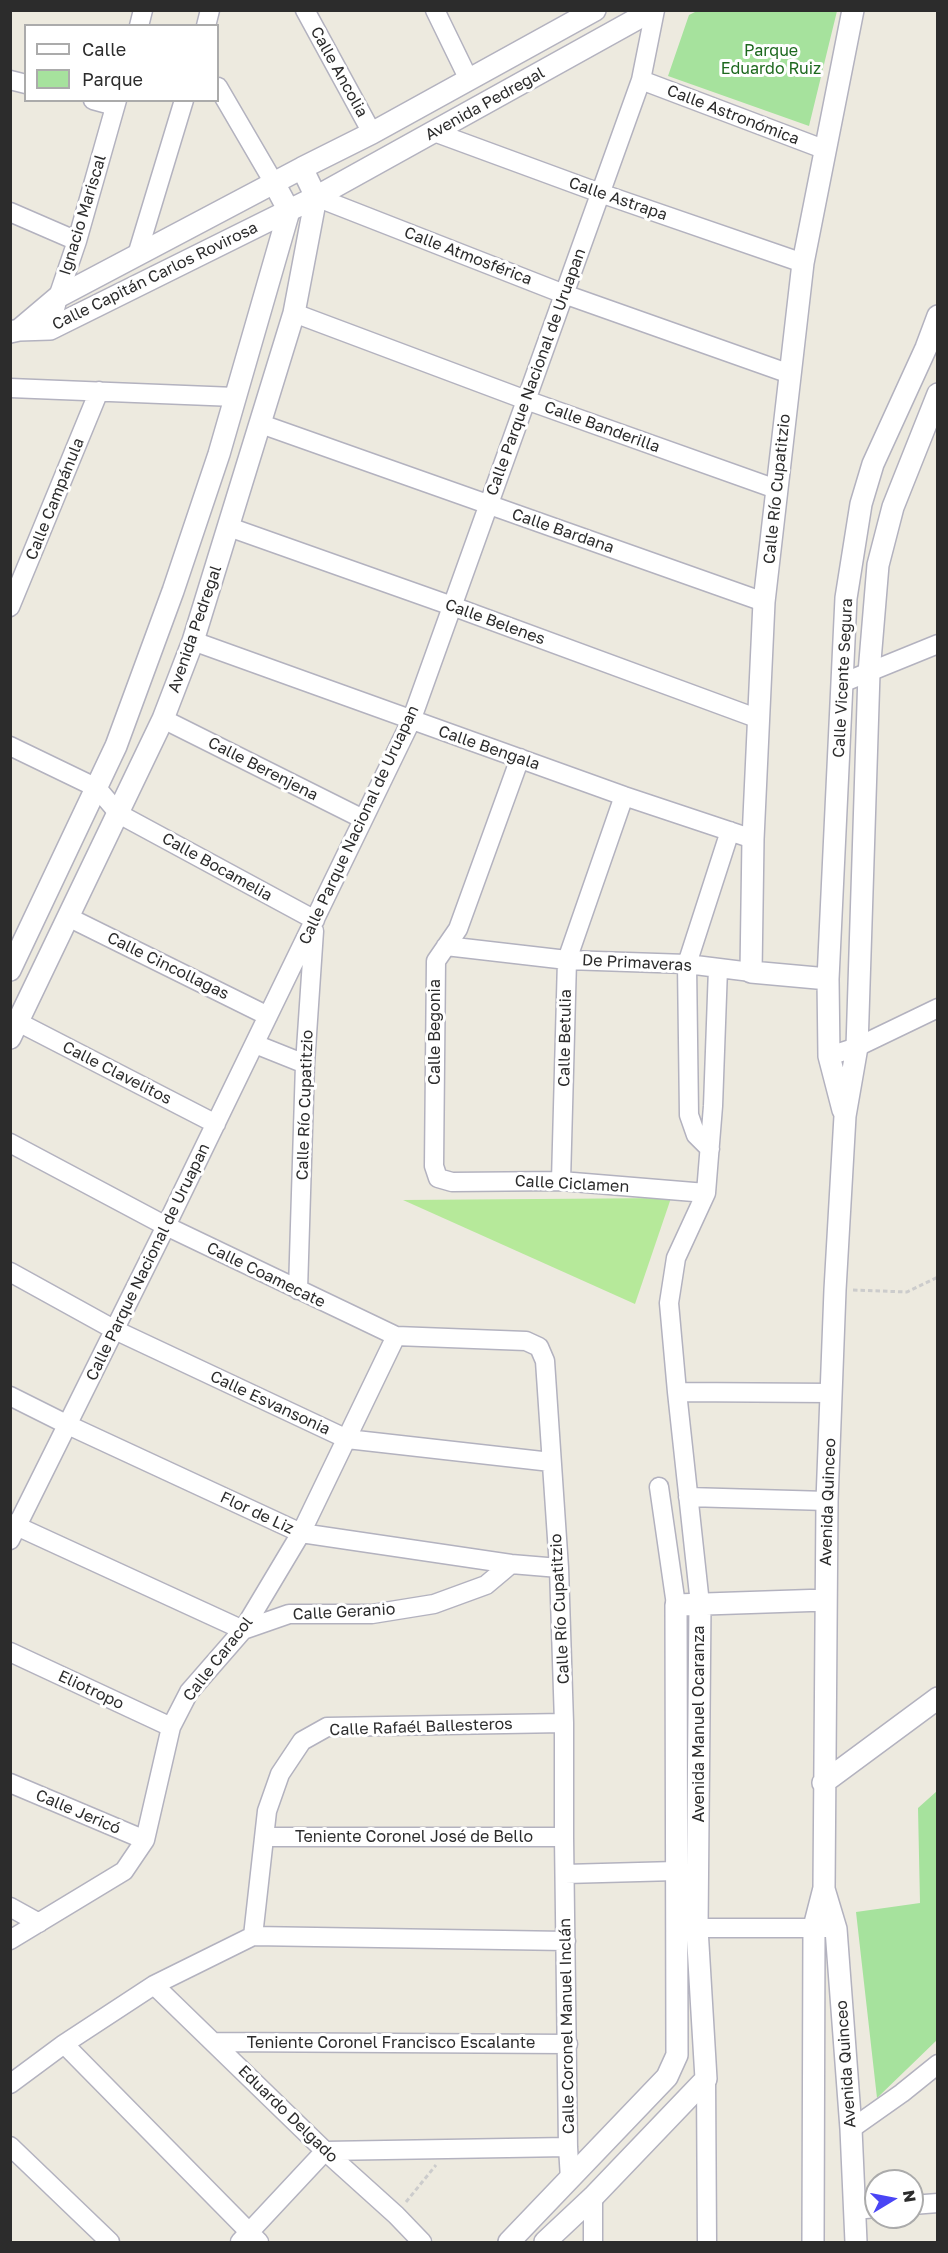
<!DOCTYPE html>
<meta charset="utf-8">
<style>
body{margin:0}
#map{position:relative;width:948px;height:2253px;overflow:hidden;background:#edeadf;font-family:"Golos Text",sans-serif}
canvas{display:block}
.frame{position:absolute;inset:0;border:12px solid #2c2c2c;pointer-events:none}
.legend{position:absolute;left:24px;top:24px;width:195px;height:78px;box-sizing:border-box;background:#fff;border:2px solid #ababab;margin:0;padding:8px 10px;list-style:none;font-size:18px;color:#2c2c2c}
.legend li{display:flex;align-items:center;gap:12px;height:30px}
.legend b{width:30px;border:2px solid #ababab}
.north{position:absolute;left:864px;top:2169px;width:60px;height:60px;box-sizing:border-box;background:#fff;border:2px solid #ababab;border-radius:50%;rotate:80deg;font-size:16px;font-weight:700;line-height:24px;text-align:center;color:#2c2c2c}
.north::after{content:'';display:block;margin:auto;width:21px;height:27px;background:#4a45f5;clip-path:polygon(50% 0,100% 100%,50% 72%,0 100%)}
</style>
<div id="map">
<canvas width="948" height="2253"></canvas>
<div class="frame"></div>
<ul class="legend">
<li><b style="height:8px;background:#fff"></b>Calle</li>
<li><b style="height:16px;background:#a6e29d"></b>Parque</li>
</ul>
<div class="north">N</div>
</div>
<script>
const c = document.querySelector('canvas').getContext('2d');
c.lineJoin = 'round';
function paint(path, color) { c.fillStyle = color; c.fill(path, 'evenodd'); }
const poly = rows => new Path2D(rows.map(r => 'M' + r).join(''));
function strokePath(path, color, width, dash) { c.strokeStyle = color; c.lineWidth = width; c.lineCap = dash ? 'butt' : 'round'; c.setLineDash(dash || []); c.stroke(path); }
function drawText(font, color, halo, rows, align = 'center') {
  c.font = font + ' "Golos Text",sans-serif'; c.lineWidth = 6; c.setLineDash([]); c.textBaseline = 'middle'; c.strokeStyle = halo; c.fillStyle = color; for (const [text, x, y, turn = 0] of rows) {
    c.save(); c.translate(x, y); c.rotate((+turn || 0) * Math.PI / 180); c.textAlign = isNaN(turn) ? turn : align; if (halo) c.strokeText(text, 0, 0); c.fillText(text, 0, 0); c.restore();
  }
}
const green = poly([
 [697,11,837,11,809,126,668,76,689,15],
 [937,1791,937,2040,877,2098,856,1912,920,1903,918,1808]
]);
const pitch = poly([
 [671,1198,635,1304,403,1200]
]);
const path = poly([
 [853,1290,907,1292,938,1277],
 [406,2202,436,2165]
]);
const minor = poly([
 [305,10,372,133],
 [435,10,469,80],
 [139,26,143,10],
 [206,26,210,10],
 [10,80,26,84],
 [641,80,826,150],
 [218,87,274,183],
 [93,100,115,106],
 [434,132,600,193,803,263],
 [316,197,564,294,790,374],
 [10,212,77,241],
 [137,255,184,100],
 [294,313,526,400,776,489],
 [50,329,58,297,77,241,117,100],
 [10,388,235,397],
 [261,424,764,602],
 [229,527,452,606,759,719],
 [10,607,99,391],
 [193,641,624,796,753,839],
 [842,683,938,644],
 [163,719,363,819],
 [10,746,97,788,119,814,315,920],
 [520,758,458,929,436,961,434,1166,438,1178,452,1182,561,1181,706,1193],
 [68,917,268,1016],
 [446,946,567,960,687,964,751,972],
 [18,1022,216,1124],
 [255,1044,305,1064],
 [829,1056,857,1047,938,1008],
 [10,1143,166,1226,396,1336,526,1341,539,1347,545,1361,559,1568,564,1723,564,1837,568,2147,570,2179],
 [710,1149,696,1135,689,1115,687,964,730,831],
 [561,1181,567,960,624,796],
 [10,1272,115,1330,347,1439,551,1462],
 [298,1290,305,1064,314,931],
 [677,1392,832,1393],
 [10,1396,68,1425,301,1533,511,1564,559,1568],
 [659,1487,676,1605],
 [688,1497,827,1501],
 [10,1523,243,1630,289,1614,372,1614,434,1604,486,1585,511,1564],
 [10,1540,166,1226,411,721,641,80,655,10],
 [700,1604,677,1392,669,1303,676,1258,706,1193,713,1106,718,968],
 [10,1652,171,1727],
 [10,1783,145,1840],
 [264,1837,564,1837],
 [565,1874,676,1871],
 [10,1907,39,1923],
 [684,1928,827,1928],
 [253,1936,566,1941],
 [10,1940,124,1871,145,1840,171,1727,189,1692,243,1630,301,1533,396,1336],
 [154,1985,325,2151,396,2215,422,2242],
 [214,2042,568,2044],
 [64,2044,259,2242],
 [706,2079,707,2242],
 [10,2084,64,2044,154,1985,253,1936,267,1811,280,1774,302,1741,327,1727,564,1723],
 [851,2129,902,2093,938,2064],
 [10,2146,110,2242],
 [593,2197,593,2242],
 [912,2205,938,2203],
 [855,2210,876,2208],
 [240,2242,325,2151,568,2147]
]);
const tertiary = poly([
 [19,330,58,297,302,168,372,133,595,10],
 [10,332,19,330,50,329,316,197,653,10],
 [10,970,116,746,173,591,219,454,289,211,274,183],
 [828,979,751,972,753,839,764,602,803,263,853,10],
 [10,1038,163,719,193,641,294,313,316,197,302,168],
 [843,1110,829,1056,828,979,846,598,861,504,873,464,926,348,938,316],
 [823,1783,938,1698],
 [824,1889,836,1929,851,2129,856,2242],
 [509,2242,667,2077,677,2055,676,1605,825,1600],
 [545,2242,593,2197,706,2079,697,1928,700,1604],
 [813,2242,814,1927,824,1888,827,1501,835,1290,845,1116,857,1047,869,673,878,565,893,507,938,394]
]);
const parkNames = [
 ["Parque",771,51],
 ["Eduardo Ruiz",771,69]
];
const streetNames = [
 ["Calle Ancolia",339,72,61],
 ["Avenida Pedregal",485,104,-29],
 ["Calle Astronómica",733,115,21],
 ["Calle Astrapa",618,199,19],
 ["Ignacio Mariscal",83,215,-73],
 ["Calle Atmosférica",468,256,21],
 ["Calle Capitán Carlos Rovirosa",155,276,-26],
 ["Calle Parque Nacional de Uruapan",536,372,-70],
 ["Calle Banderilla",602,427,20],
 ["Calle Río Cupatitzio",777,489,-84],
 ["Calle Campánula",55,499,-68],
 ["Calle Bardana",563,531,19],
 ["Calle Belenes",495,622,20],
 ["Avenida Pedregal",195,629,-71],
 ["Calle Vicente Segura",843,678,-87],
 ["Calle Bengala",489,748,19],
 ["Calle Berenjena",263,769,27],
 ["Calle Parque Nacional de Uruapan",359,825,-65],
 ["Calle Bocamelia",217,867,29],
 ["De Primaveras",637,963,3],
 ["Calle Cincollagas",168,966,26],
 ["Calle Begonia",435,1032,-90],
 ["Calle Betulia",565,1038,-89],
 ["Calle Clavelitos",117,1073,27],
 ["Calle Río Cupatitzio",305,1105,-88],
 ["Calle Ciclamen",572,1184,3],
 ["Calle Parque Nacional de Uruapan",148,1262,-64],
 ["Calle Coamecate",266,1275,26],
 ["Calle Esvansonia",270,1403,25],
 ["Avenida Quinceo",828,1502,-88],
 ["Flor de Liz",257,1513,25],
 ["Calle Río Cupatitzio",560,1609,-93],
 ["Calle Geranio",344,1612,-3],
 ["Calle Caracol",218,1659,-52],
 ["Eliotropo",91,1690,25],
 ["Avenida Manuel Ocaranza",699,1724,-90],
 ["Calle Rafaél Ballesteros",421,1727,-2],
 ["Calle Jericó",78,1812,23],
 ["Teniente Coronel José de Bello",414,1837],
 ["Calle Coronel Manuel Inclán",567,2026,-91],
 ["Teniente Coronel Francisco Escalante",391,2043],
 ["Avenida Quinceo",846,2064,-94],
 ["Eduardo Delgado",288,2114,44]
];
paint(green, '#a6e29d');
paint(pitch, '#b6e99a');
strokePath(minor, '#b3b2bf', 21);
strokePath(tertiary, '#b3b2bf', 24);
strokePath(path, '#ccc', 3, [4.5, 3]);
strokePath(minor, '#fff', 18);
strokePath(tertiary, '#fff', 21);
drawText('16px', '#1d681e', '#fff', parkNames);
drawText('16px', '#2c2c2c', '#fff', streetNames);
</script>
